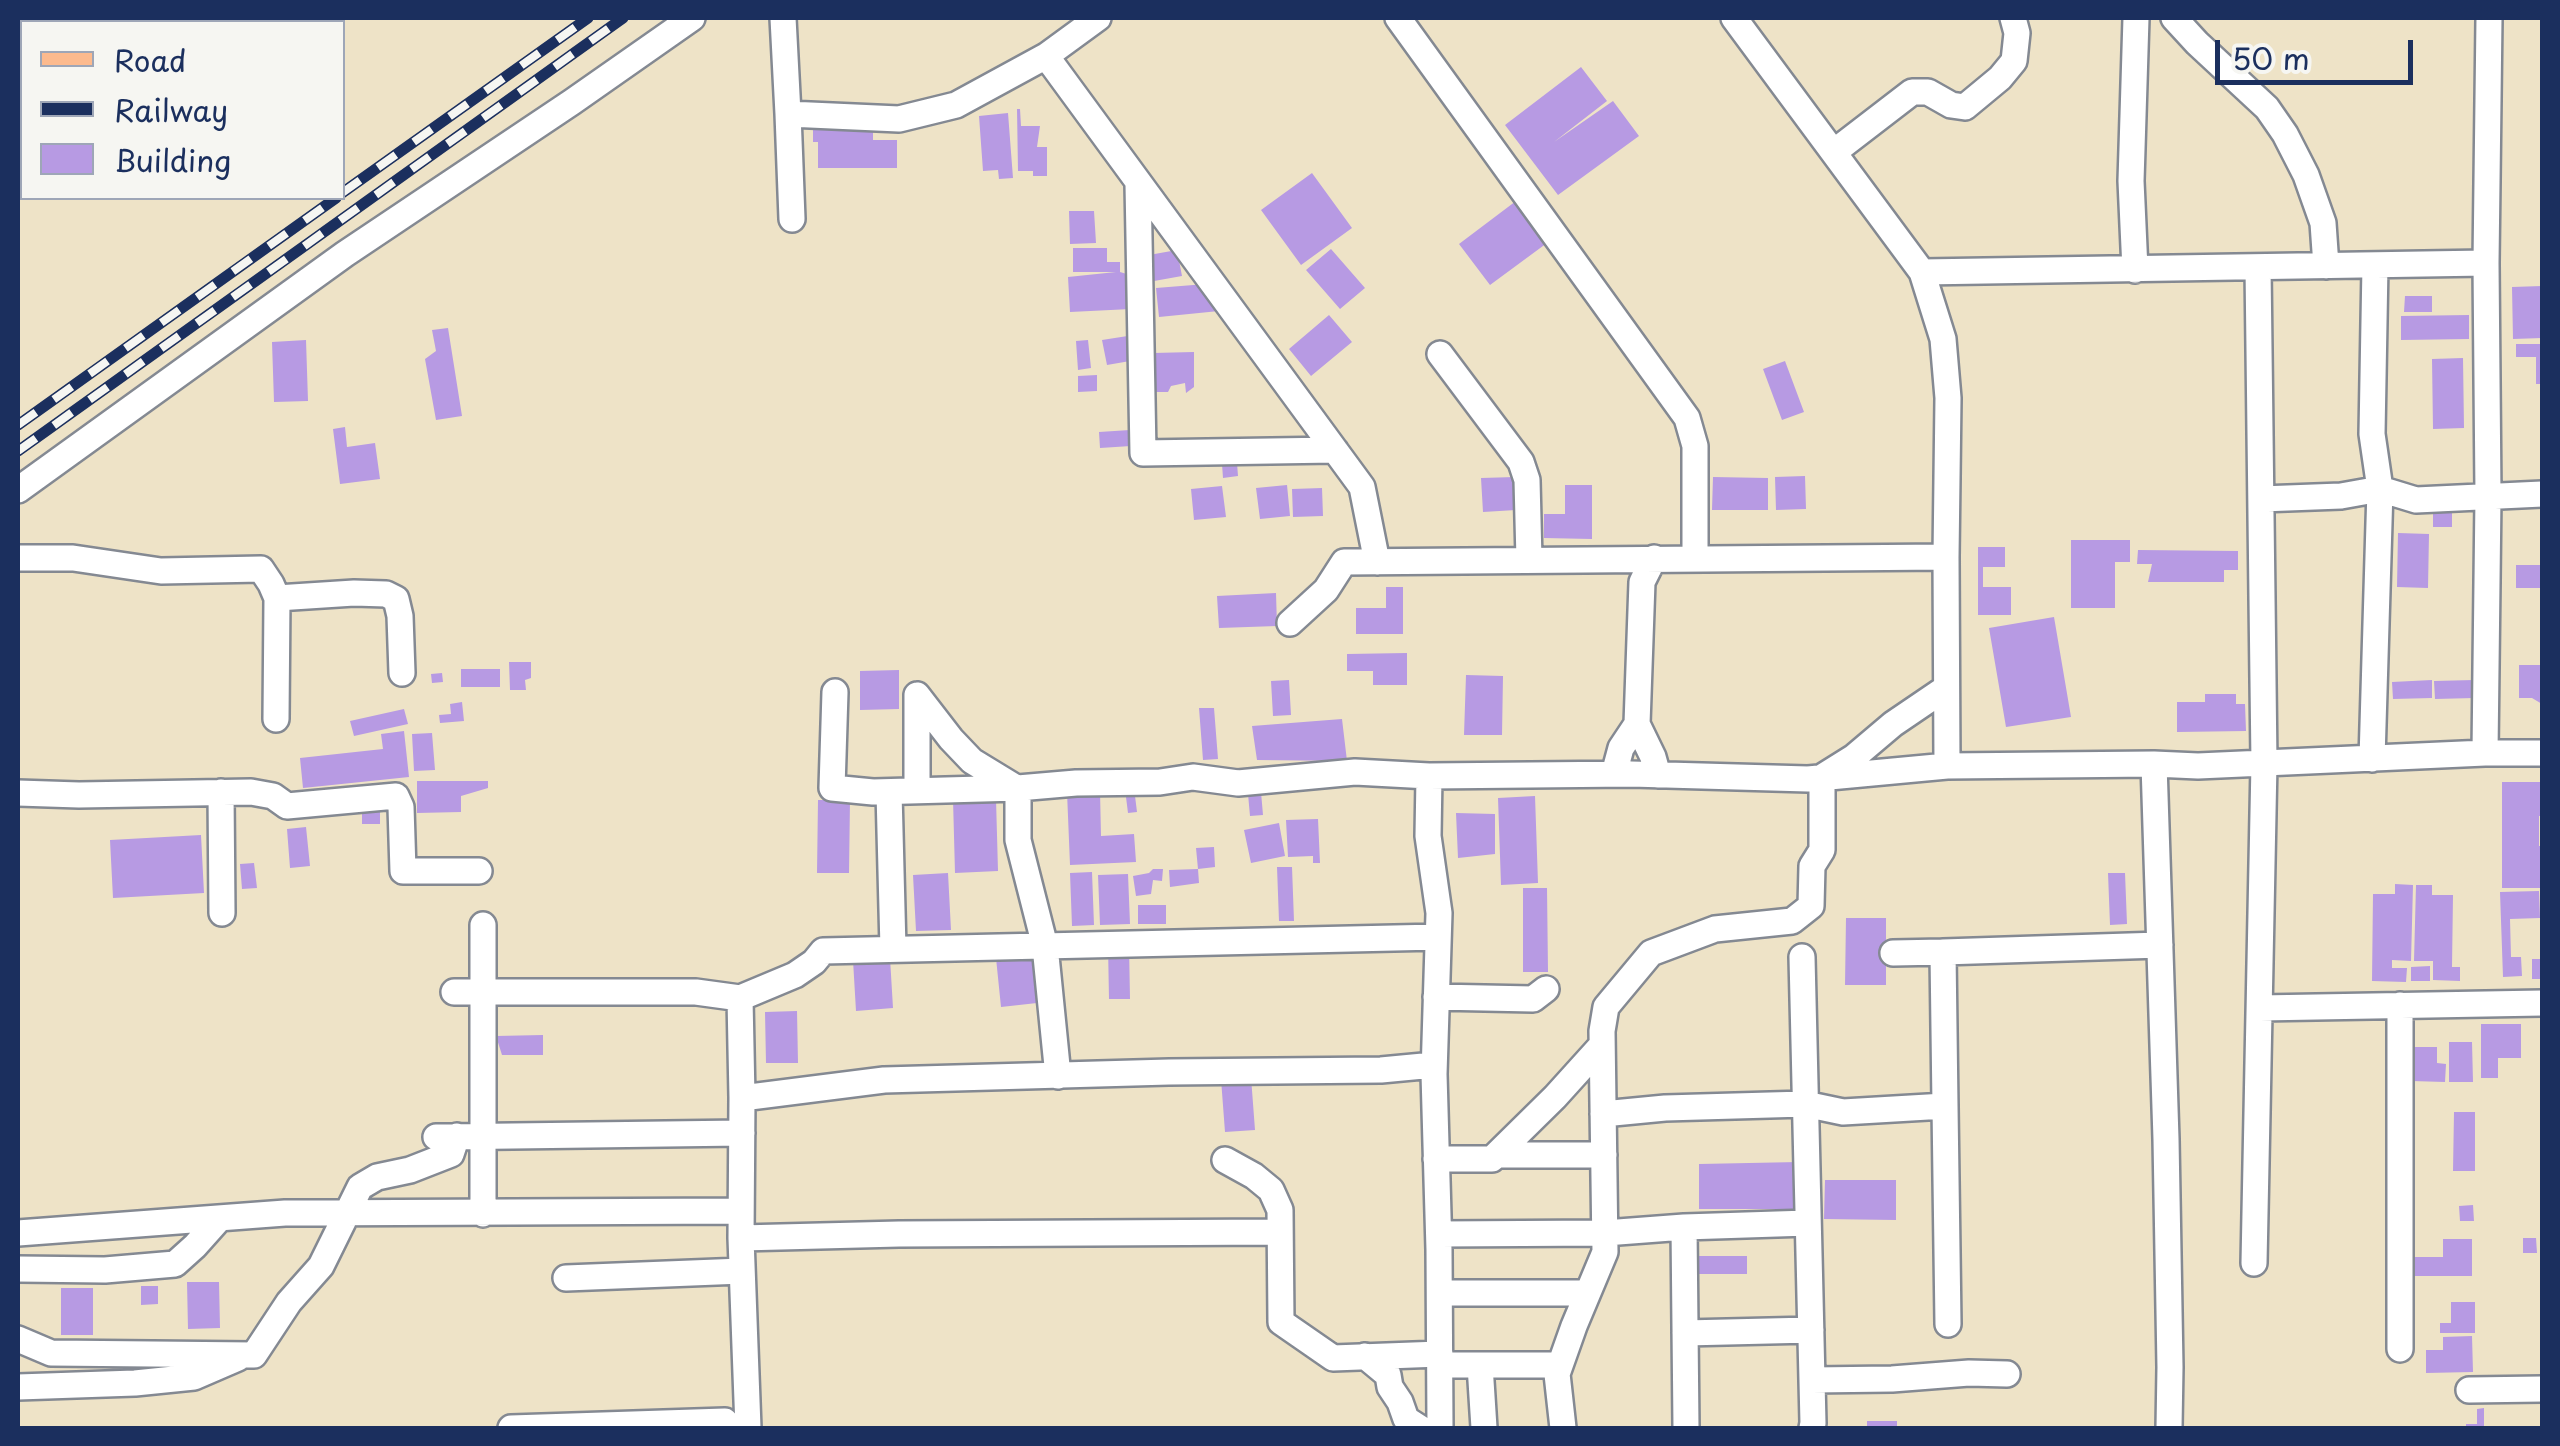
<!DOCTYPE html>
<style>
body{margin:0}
#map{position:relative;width:2560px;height:1446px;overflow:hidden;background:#eee3c7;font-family:"Playpen Sans",sans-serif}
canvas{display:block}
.frame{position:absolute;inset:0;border:20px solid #1b2f5e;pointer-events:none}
.legend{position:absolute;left:20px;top:20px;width:325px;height:180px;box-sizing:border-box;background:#f6f6f2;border:2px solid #9ea6b7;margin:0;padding:12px 18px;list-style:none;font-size:30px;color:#1b2f5e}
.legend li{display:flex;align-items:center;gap:20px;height:50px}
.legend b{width:50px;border:2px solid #9ea6b7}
.scale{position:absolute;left:2215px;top:40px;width:198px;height:45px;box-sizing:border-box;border:5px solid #1b2f5e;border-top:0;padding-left:12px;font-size:30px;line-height:35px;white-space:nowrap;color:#1b2f5e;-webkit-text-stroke:8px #f6f6f2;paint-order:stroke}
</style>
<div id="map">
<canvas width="2560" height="1446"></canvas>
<div class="frame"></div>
<ul class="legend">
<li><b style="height:12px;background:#fcba8e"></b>Road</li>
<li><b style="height:12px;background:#1b2f5e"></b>Railway</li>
<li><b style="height:28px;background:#b79ae3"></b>Building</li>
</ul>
<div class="scale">50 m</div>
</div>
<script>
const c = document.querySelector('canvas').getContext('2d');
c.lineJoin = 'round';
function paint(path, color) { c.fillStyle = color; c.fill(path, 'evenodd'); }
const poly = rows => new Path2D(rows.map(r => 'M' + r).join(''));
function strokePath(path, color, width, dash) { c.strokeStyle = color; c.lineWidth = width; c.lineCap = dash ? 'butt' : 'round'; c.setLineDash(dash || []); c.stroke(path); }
const building = poly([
 [1581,67,1607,101,1554,142,1613,101,1639,136,1558,195,1505,125],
 [813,109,873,109,873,140,897,140,897,168,818,168,818,142,813,142],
 [1017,109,1020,109,1021,126,1040,126,1037,147,1047,147,1047,176,1033,176,1033,171,1018,171],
 [1008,113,1013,178,999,179,998,170,983,171,979,116],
 [1312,173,1352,228,1301,265,1261,210],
 [1516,201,1547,243,1490,285,1459,244],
 [1069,211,1094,211,1096,243,1070,244],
 [1073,248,1107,248,1107,262,1120,262,1120,272,1130,275,1131,309,1070,312,1068,277,1116,272,1073,272],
 [1331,249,1365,288,1340,309,1306,270],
 [1177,250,1182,276,1154,281,1149,255],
 [1206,284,1229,310,1159,317,1156,288],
 [2542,286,2542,338,2513,339,2512,287],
 [2405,296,2432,296,2432,312,2404,312],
 [1329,315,1352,342,1311,376,1289,349],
 [2469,315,2469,339,2401,340,2401,316],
 [448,328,462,416,436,420,425,359,436,351,432,330],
 [1134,335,1130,361,1107,365,1102,340],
 [306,340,308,401,274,402,272,342],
 [1088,340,1091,368,1078,370,1076,341],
 [2516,344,2542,344,2542,384,2536,384,2536,357,2516,357],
 [1194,352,1194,387,1186,393,1185,383,1171,386,1168,392,1153,392,1153,353],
 [2463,358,2464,428,2433,429,2432,359],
 [1785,361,1804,412,1782,420,1763,369],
 [1097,375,1097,391,1078,392,1078,376],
 [345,427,347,447,375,443,380,479,340,484,333,429],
 [1130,430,1131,446,1100,448,1099,432],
 [1237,463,1238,476,1223,478,1222,464],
 [1805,476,1806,509,1776,510,1775,477],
 [1515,477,1516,510,1483,512,1481,478],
 [1713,477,1768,478,1768,510,1712,510],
 [1287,485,1290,516,1260,519,1256,488],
 [1565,485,1592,485,1592,539,1544,538,1544,514,1565,514],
 [1222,486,1226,517,1194,520,1191,489],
 [1322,488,1323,516,1293,517,1292,489],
 [2433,513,2452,513,2452,527,2433,527],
 [2398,533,2429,534,2428,588,2397,587],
 [2071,540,2130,540,2130,562,2115,562,2115,608,2071,608],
 [1978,547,2005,547,2005,567,1983,567,1983,587,2011,587,2011,615,1978,615],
 [2138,550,2238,551,2238,570,2224,570,2224,582,2148,582,2152,564,2137,564],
 [2516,565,2542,565,2542,588,2516,588],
 [1386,587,1403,587,1403,634,1356,634,1356,608,1386,608],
 [1276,593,1277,626,1219,628,1217,596],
 [2054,617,2071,717,2006,727,1989,628],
 [1407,653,1407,685,1373,685,1373,671,1347,671,1347,654],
 [509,662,531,662,531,678,525,680,526,690,510,690],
 [2519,665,2542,665,2542,704,2532,698,2519,698],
 [461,669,500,669,500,687,461,687],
 [899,670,899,709,860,710,860,671],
 [442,673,443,682,432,683,431,674],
 [1466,675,1503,676,1502,735,1464,735],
 [1289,680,1291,715,1273,716,1271,681],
 [2432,680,2432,698,2393,699,2392,682],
 [2474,680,2474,698,2435,699,2434,681],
 [2205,694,2236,694,2236,704,2245,704,2246,731,2177,732,2177,702,2205,702],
 [462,702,464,721,440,723,439,715,451,714,450,704],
 [1199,708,1214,708,1218,759,1203,760],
 [404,709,408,724,354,736,350,721],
 [1342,719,1347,761,1257,760,1252,726],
 [404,731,409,777,303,788,300,758,383,749,381,734],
 [432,733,435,770,414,771,412,734],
 [417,781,488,781,488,788,461,796,461,812,417,813],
 [2502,782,2542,782,2542,816,2539,816,2539,846,2542,846,2542,888,2502,888],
 [1100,791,1101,836,1134,834,1136,862,1070,865,1067,792],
 [1261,792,1263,815,1250,816,1248,794],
 [1135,796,1137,812,1128,813,1126,797],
 [1535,796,1538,883,1501,885,1498,798],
 [953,799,996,799,998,871,955,873],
 [818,800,850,800,849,873,817,873],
 [362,804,380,804,380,824,362,824],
 [1456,813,1495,814,1495,854,1458,858],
 [1318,819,1320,863,1313,863,1313,856,1288,857,1286,820],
 [1279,823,1285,856,1251,863,1244,830],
 [306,827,310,866,290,868,287,829],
 [201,835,204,893,113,898,110,840],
 [1214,847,1215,867,1198,869,1199,883,1170,887,1169,870,1198,869,1196,848],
 [254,863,257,888,242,889,240,864],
 [1277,867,1292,867,1294,921,1279,921],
 [1153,869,1163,869,1162,881,1153,880,1151,894,1136,896,1133,876,1149,873],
 [1092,872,1094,925,1072,926,1070,873],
 [948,873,951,930,916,931,913,875],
 [2108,873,2125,873,2127,924,2110,925],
 [1128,874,1130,924,1100,925,1098,875],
 [2395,884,2413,885,2411,961,2392,960,2392,968,2407,968,2406,982,2372,981,2373,894,2395,894],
 [2416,885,2432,885,2432,895,2453,895,2452,967,2460,967,2460,981,2433,980,2433,961,2414,961],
 [1523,888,1547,888,1548,972,1523,972],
 [2539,891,2540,918,2510,919,2511,957,2521,957,2522,976,2503,977,2500,892],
 [1138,905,1166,905,1166,924,1138,924],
 [1846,918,1886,918,1886,985,1845,985],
 [1108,945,1129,945,1130,999,1109,999],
 [1032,955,1037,1003,1001,1007,996,958],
 [890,958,893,1008,856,1011,853,960],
 [2532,959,2542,959,2542,979,2532,979],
 [2430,966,2430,981,2411,981,2411,967],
 [797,1011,798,1063,766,1063,765,1012],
 [2481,1024,2521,1024,2521,1058,2498,1058,2498,1078,2481,1078],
 [543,1035,543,1055,502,1055,496,1036],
 [2449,1042,2472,1042,2473,1082,2449,1082],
 [2412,1047,2437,1047,2437,1063,2446,1064,2445,1082,2411,1081],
 [1251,1077,1255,1130,1225,1132,1221,1079],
 [2454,1112,2475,1112,2475,1171,2453,1171],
 [1799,1162,1799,1209,1699,1209,1699,1164],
 [1825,1180,1896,1180,1896,1220,1824,1219],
 [2473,1205,2474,1221,2460,1221,2459,1206],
 [2523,1238,2536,1238,2537,1253,2523,1253],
 [2443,1239,2472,1239,2472,1276,2411,1276,2412,1257,2443,1257],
 [1699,1256,1747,1256,1747,1274,1699,1274],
 [187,1282,219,1282,220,1328,188,1329],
 [141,1286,158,1286,158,1304,141,1305],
 [61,1288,93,1288,93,1335,61,1335],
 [2451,1302,2475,1302,2475,1333,2440,1333,2440,1323,2451,1323],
 [2472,1336,2473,1372,2426,1373,2426,1350,2443,1350,2443,1337],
 [2484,1408,2484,1428,2466,1428,2466,1424,2477,1424,2477,1409],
 [1867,1421,1897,1421,1897,1428,1867,1428]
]);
const minor = poly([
 [783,18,788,114,899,119,956,105,1046,56,1098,18],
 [1398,18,1687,418,1695,446,1695,558],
 [1734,18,1922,272,1943,339,1948,398,1946,557,1947,766,2154,764,2166,1139,2170,1367,2169,1428],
 [2174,18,2197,43,2267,108,2285,134,2306,175,2323,223,2326,266],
 [1046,56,1362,487,1377,562],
 [788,114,792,219],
 [1834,152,1912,92,1928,92,1951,105,1965,107,2000,78,2014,61,2017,33,2013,18],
 [1138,184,1143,453,1335,450],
 [2135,270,2131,181,2136,18],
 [1922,272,2486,263],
 [1440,354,1521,462,1527,480,1529,560],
 [18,490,345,254,572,102,692,18],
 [2261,499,2341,496,2380,489,2416,500,2542,494],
 [18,558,73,558,161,571,261,569,271,584,277,598,354,593,386,594,396,599,400,616,402,673],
 [1290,623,1326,590,1344,562,1946,557],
 [835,692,832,788,873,792,1018,788],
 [917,695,951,739,972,761,1013,786],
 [917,695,917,790],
 [276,719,277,598],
 [1637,724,1653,757,1658,775],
 [2485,753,2542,753],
 [2372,759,2380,489,2372,434,2375,265],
 [2154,764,2198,766,2485,753,2488,496,2486,263,2489,18],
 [1614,774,1621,748,1637,724,1642,582,1654,558],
 [1429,776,1631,774,1808,779,1947,766],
 [221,792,222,913],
 [889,792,893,949],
 [18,793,79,795,251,792,273,796,287,806,396,796,401,807,403,871,479,871],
 [483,925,483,1214],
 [1943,952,2160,945],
 [1893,953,1943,952,1945,1106],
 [1802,957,1813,1423,1812,1428],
 [454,992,696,992,740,998],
 [1436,997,1533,999,1546,989],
 [2400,1005,2400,1349],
 [2260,1008,2542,1003],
 [1434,1065,1381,1070,1169,1072,884,1080,742,1098,740,998,795,975,814,962,823,951,1438,937],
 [1058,1076,1045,946,1018,840,1018,788,1076,783,1160,782,1193,777,1238,783,1355,772,1429,776,1428,836,1439,913,1434,1074,1439,1250,1440,1428],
 [742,1098,741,1238,899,1234,1280,1232],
 [1603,1114,1665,1108,1805,1104,1843,1112,1945,1106,1948,1324],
 [436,1137,742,1133],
 [1496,1155,1604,1155],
 [1436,1159,1492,1159,1555,1097,1602,1045],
 [1225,1160,1254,1176,1271,1190,1280,1210,1281,1322,1333,1358,1440,1354],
 [1684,1227,1686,1428],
 [18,1233,285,1213,741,1211],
 [1439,1234,1605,1233,1684,1227,1808,1223],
 [741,1238,748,1428],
 [2254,1263,2264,763,2258,267],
 [18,1269,105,1270,175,1264,195,1246,220,1218],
 [566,1278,742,1271],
 [1440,1293,1587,1293],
 [1685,1333,1811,1330],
 [18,1339,51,1353,254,1355,289,1302,321,1266,360,1187,377,1177,410,1170,451,1154,457,1136],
 [1365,1356,1388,1375,1390,1387,1400,1402,1406,1419,1420,1428],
 [1440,1365,1560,1365],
 [1480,1365,1484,1428],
 [1812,1380,1892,1379,1969,1373,2007,1374],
 [18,1387,135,1383,194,1377,238,1358],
 [2469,1390,2542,1389],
 [511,1428,725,1421],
 [1563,1428,1557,1374,1574,1326,1605,1252,1602,1031,1606,1007,1651,953,1715,929,1792,921,1811,906,1812,866,1822,850,1822,777,1854,757,1893,724,1946,688]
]);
const major = poly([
 [161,22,168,18],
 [219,22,226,18],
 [18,129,22,125],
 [18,167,22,164]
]);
const rail = poly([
 [342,193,588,18],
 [18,425,336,198],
 [18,451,623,18]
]);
paint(building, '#b79ae3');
strokePath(minor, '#848992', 30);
strokePath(major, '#848992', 38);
strokePath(minor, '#fff', 25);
strokePath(major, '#fcba8e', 32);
strokePath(rail, '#1b2f5e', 11);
strokePath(rail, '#f6f6f2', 8, [22]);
</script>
